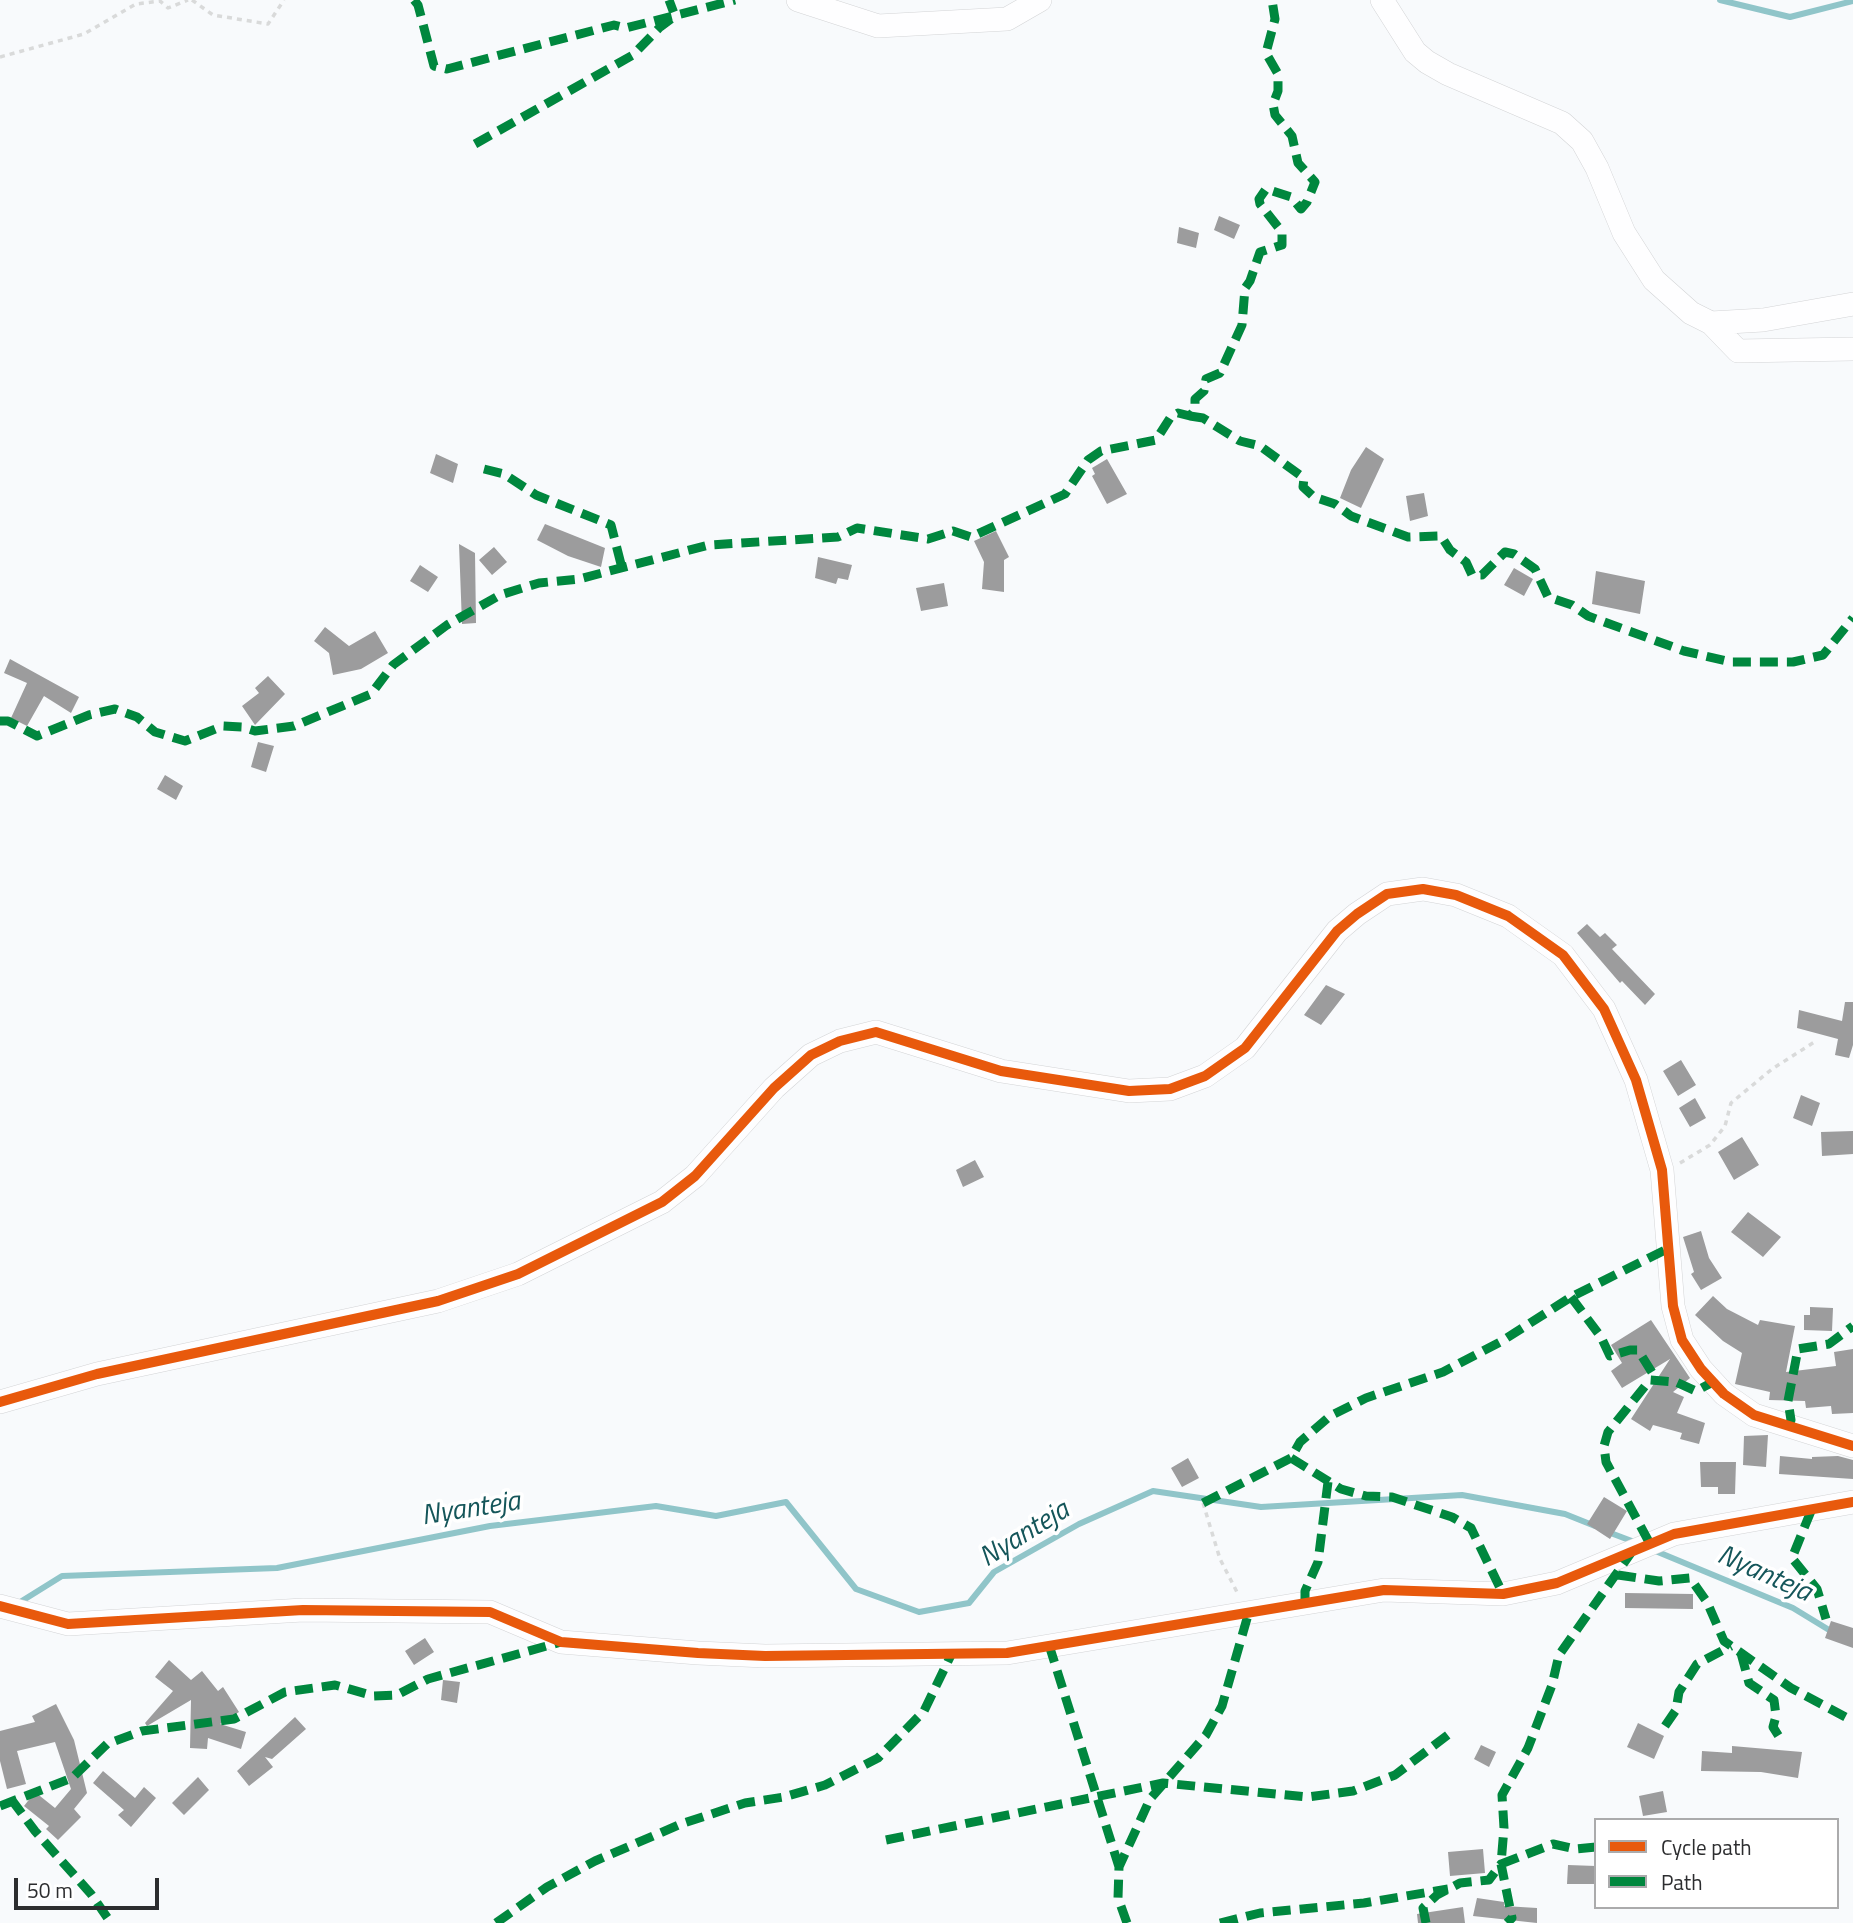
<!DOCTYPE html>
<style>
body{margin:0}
#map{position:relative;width:1853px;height:1923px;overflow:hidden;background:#f8fafc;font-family:"Titillium Web",sans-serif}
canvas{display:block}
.legend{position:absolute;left:1594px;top:1818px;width:245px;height:91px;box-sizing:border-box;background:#fff;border:2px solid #ababac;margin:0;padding:9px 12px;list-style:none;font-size:21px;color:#2c2d2f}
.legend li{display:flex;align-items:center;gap:14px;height:35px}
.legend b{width:35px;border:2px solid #ababac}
.scale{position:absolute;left:14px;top:1878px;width:145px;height:32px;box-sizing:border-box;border:4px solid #2c2d2f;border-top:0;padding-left:9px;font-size:21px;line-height:24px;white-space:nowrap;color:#2c2d2f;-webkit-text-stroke:5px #fff;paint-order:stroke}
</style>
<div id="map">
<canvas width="1853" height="1923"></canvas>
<ul class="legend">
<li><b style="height:9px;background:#e8590c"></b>Cycle path</li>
<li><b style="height:9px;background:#00873e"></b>Path</li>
</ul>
<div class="scale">50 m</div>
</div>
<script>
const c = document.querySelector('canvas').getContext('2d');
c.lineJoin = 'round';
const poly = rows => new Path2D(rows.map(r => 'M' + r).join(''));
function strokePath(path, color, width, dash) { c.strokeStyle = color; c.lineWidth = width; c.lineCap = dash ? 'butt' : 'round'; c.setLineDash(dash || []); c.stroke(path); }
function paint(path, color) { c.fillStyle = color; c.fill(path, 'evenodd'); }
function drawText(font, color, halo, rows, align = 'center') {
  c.font = font + ' "Titillium Web",sans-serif'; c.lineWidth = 7; c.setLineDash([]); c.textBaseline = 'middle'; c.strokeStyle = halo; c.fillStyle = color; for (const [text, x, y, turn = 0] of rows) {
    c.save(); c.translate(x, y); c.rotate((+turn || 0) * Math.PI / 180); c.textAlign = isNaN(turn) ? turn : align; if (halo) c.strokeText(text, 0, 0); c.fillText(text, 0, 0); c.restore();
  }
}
const stream = poly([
 [1720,0,1790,17,1853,1],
 [1608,1532,1637,1543],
 [1653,1550,1793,1608,1834,1633],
 [17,1604,62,1576,277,1568,490,1526,656,1506,716,1516,786,1502,856,1589,919,1612,969,1603,994,1572,1079,1524,1153,1491,1261,1507,1462,1495,1565,1514,1595,1526]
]);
const building = poly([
 [1219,216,1240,225,1234,239,1214,230],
 [1179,227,1199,233,1196,248,1177,243],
 [1366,447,1384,459,1361,508,1340,498,1351,470],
 [436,454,458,464,453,483,430,473],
 [1107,459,1127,494,1107,504,1092,476,1095,474,1092,468],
 [1424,493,1428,516,1410,521,1406,496],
 [545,524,605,548,601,567,568,556,537,540],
 [996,531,1009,557,1004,560,1004,592,982,589,984,562,974,541],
 [459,544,475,553,476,623,462,624],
 [494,547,507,562,492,575,479,560],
 [818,557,852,565,848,580,838,578,836,584,815,578],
 [420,565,438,577,428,592,410,581],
 [1514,568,1533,579,1524,596,1504,585],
 [1596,571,1645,581,1640,614,1592,604],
 [944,583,948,606,921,611,916,588],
 [325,627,349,646,375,631,388,653,361,669,333,675,329,653,314,641],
 [10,659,79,697,71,713,44,696,27,726,11,718,27,683,4,673],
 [268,676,285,694,255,725,242,706,259,693,255,688],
 [258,742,274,746,266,772,251,767],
 [165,775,183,786,176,800,157,789],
 [1587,924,1600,937,1605,933,1617,945,1612,949,1655,994,1645,1005,1622,981,1620,983,1577,933],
 [1326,985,1345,994,1321,1025,1304,1015],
 [1845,1002,1853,1002,1853,1045,1849,1058,1835,1055,1838,1039,1797,1028,1799,1010,1842,1021],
 [1681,1060,1696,1085,1678,1096,1663,1071],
 [1801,1095,1820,1103,1812,1126,1793,1118],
 [1695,1098,1706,1118,1690,1127,1679,1108],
 [1853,1131,1853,1154,1822,1156,1821,1132],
 [1742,1137,1759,1165,1734,1180,1718,1152],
 [975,1160,984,1177,963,1187,956,1170],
 [1748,1212,1781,1237,1763,1257,1731,1232],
 [1701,1231,1709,1258,1722,1278,1701,1290,1691,1274,1694,1272,1683,1237],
 [1713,1296,1727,1309,1758,1325,1760,1320,1795,1326,1786,1372,1836,1366,1834,1352,1853,1349,1853,1413,1832,1414,1831,1406,1806,1408,1805,1401,1769,1400,1770,1392,1735,1384,1742,1353,1723,1341,1695,1315],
 [1810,1307,1833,1308,1832,1331,1804,1330,1804,1315,1810,1315],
 [1651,1320,1690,1378,1673,1392,1684,1397,1677,1413,1705,1423,1699,1444,1680,1439,1682,1433,1653,1425,1650,1431,1631,1419,1670,1359,1622,1388,1611,1371,1622,1363,1611,1345],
 [1768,1435,1766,1467,1743,1465,1744,1436],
 [1780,1456,1812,1459,1812,1457,1838,1456,1853,1460,1853,1479,1779,1474],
 [1188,1458,1199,1478,1182,1487,1171,1468],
 [1700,1462,1736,1462,1735,1494,1718,1494,1718,1487,1701,1487],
 [1604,1497,1627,1511,1610,1539,1587,1524],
 [1625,1593,1693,1594,1693,1609,1625,1608],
 [1831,1621,1853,1628,1853,1648,1825,1638],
 [425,1638,434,1652,414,1665,405,1651],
 [169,1660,191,1680,202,1671,218,1691,223,1687,239,1712,220,1724,246,1732,241,1749,208,1738,207,1749,190,1748,191,1700,147,1726,145,1723,173,1691,155,1677],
 [443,1680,460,1682,457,1703,441,1700],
 [56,1704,74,1740,87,1793,74,1809,81,1817,58,1840,46,1829,49,1826,24,1806,35,1792,55,1808,71,1789,55,1742,17,1751,26,1784,7,1789,0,1761,0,1731,35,1722,32,1716],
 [295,1717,306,1729,272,1759,265,1757,273,1767,249,1786,237,1771],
 [1638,1723,1664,1736,1654,1759,1627,1747],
 [1481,1745,1496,1752,1489,1767,1474,1759],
 [1732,1746,1802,1752,1798,1778,1761,1772,1701,1771,1702,1751,1732,1753],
 [103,1771,135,1798,144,1787,156,1798,131,1827,118,1815,124,1810,93,1783],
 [198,1777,209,1790,184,1815,172,1803],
 [1663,1791,1667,1812,1643,1816,1639,1796],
 [1483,1849,1485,1873,1450,1876,1448,1852],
 [1568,1865,1596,1866,1596,1884,1567,1884],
 [1477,1898,1504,1902,1504,1906,1537,1908,1537,1923,1473,1916],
 [1463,1907,1465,1923,1418,1923,1417,1914]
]);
const path = poly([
 [192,0,213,15,268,24,284,0],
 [0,57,84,34,136,4,160,1,168,8,188,0],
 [1680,1163,1710,1145,1725,1126,1731,1103,1772,1069,1816,1041],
 [1203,1503,1220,1559,1238,1594]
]);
const minor = poly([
 [798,0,878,26,1007,19,1040,0],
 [1382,0,1415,52,1427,62,1448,74,1562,123,1582,141,1597,168,1624,233,1654,280,1691,313,1711,323,1763,320,1853,304],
 [1711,323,1738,351,1853,349],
 [0,1402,97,1374,438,1301,518,1274,662,1202,695,1176,774,1088,811,1055,840,1041,876,1032,1001,1071,1129,1091,1170,1089,1205,1076,1245,1048,1337,931,1357,914,1387,894,1423,889,1456,895,1508,916,1563,955,1604,1009,1636,1080,1662,1170,1673,1306,1682,1340,1701,1369,1724,1394,1754,1415,1853,1446],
 [0,1606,68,1624,303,1610,490,1612,561,1642,698,1653,765,1656,1007,1653,1384,1590,1503,1594,1557,1583,1674,1534,1853,1502]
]);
const quiet = poly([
 [414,0,418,5,434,66,447,69,614,25,626,28,735,0],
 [475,144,633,55,660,27,675,16,669,0],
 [1190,416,1203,418,1240,441,1260,446,1304,478,1303,487,1314,497,1335,504,1351,516,1408,537,1441,536,1450,550,1466,562,1472,575,1482,575,1505,552,1514,554,1535,569,1548,597,1572,605,1588,616,1684,651,1731,662,1793,662,1823,655,1853,618],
 [484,469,504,474,536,495,611,525,622,568],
 [0,721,8,721,37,736,89,715,115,709,137,717,155,732,185,741,223,726,242,727,255,731,294,726,371,694,393,665,447,625,500,595,539,583,579,579,709,545,838,537,857,528,928,539,953,531,971,537,1065,494,1088,460,1101,451,1156,440,1170,418,1178,413,1190,416,1195,409,1195,399,1204,391,1206,379,1220,373,1242,325,1245,288,1250,281,1260,252,1282,245,1282,232,1260,204,1259,199,1266,189,1291,197,1301,209,1307,202,1315,182,1298,163,1292,136,1275,115,1273,104,1278,91,1278,74,1266,53,1275,19,1272,0],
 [1571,1297,1601,1337,1610,1356,1630,1350,1638,1350,1653,1374,1650,1380],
 [1788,1427,1791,1420,1788,1401,1798,1349,1829,1344,1853,1326],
 [1291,1458,1341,1489,1366,1496,1392,1497,1452,1517,1471,1528,1503,1594],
 [1203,1503,1291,1458,1300,1442,1330,1416,1366,1398,1443,1372,1502,1341,1571,1297,1667,1249],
 [1811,1511,1792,1558,1817,1589,1826,1619],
 [1649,1542,1606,1462,1604,1446,1608,1432,1650,1380,1676,1382,1696,1391,1713,1382],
 [1618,1575,1659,1581,1690,1578,1707,1602,1724,1641,1791,1688,1853,1721],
 [1305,1603,1305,1591,1318,1562,1328,1482],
 [1049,1645,1119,1867],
 [1741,1653,1749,1683,1774,1700,1776,1716,1773,1727,1783,1743],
 [1665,1726,1676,1710,1679,1692,1697,1664,1731,1646],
 [11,1799,35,1831,91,1894,111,1923],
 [0,1806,72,1778,107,1744,142,1731,234,1719,285,1692,335,1685,374,1696,397,1695,428,1679,561,1642],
 [886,1840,1163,1783,1307,1797,1353,1791,1395,1775,1453,1731],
 [1596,1847,1575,1849,1553,1844,1501,1864,1504,1828,1502,1795,1528,1748,1552,1685,1559,1655,1631,1553],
 [496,1923,547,1887,595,1861,681,1824,745,1803,784,1797,825,1785,878,1758,924,1711,951,1655],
 [1127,1923,1118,1898,1119,1867,1150,1799,1206,1735,1222,1706,1248,1615],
 [1220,1923,1260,1913,1364,1903,1448,1889],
 [1426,1923,1423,1908,1437,1895,1460,1883,1489,1880,1501,1864,1512,1918,1507,1923]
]);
const cycleway = poly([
 [0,1402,97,1374,438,1301,518,1274,662,1202,695,1176,774,1088,811,1055,840,1041,876,1032,1001,1071,1129,1091,1170,1089,1205,1076,1245,1048,1337,931,1357,914,1387,894,1423,889,1456,895,1508,916,1563,955,1604,1009,1636,1080,1662,1170,1673,1306,1682,1340,1701,1369,1724,1394,1754,1415,1853,1446],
 [0,1606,68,1624,303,1610,490,1612,561,1642,698,1653,765,1656,1007,1653,1384,1590,1503,1594,1557,1583,1674,1534,1853,1502]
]);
const waterNames = [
 ["Nyanteja",471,1510,-9],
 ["Nyanteja",1025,1535,-32],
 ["Nyanteja",1764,1575,24]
];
strokePath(stream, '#90c5c9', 6);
paint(building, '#9c9c9d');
strokePath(minor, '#d3d4d6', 24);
strokePath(path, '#d9dada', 3.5, [5, 5]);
strokePath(minor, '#fefeff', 23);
strokePath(quiet, '#00873e', 9, [18, 9]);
strokePath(cycleway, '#e8590c', 10);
drawText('italic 28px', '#15565a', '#fff', waterNames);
</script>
